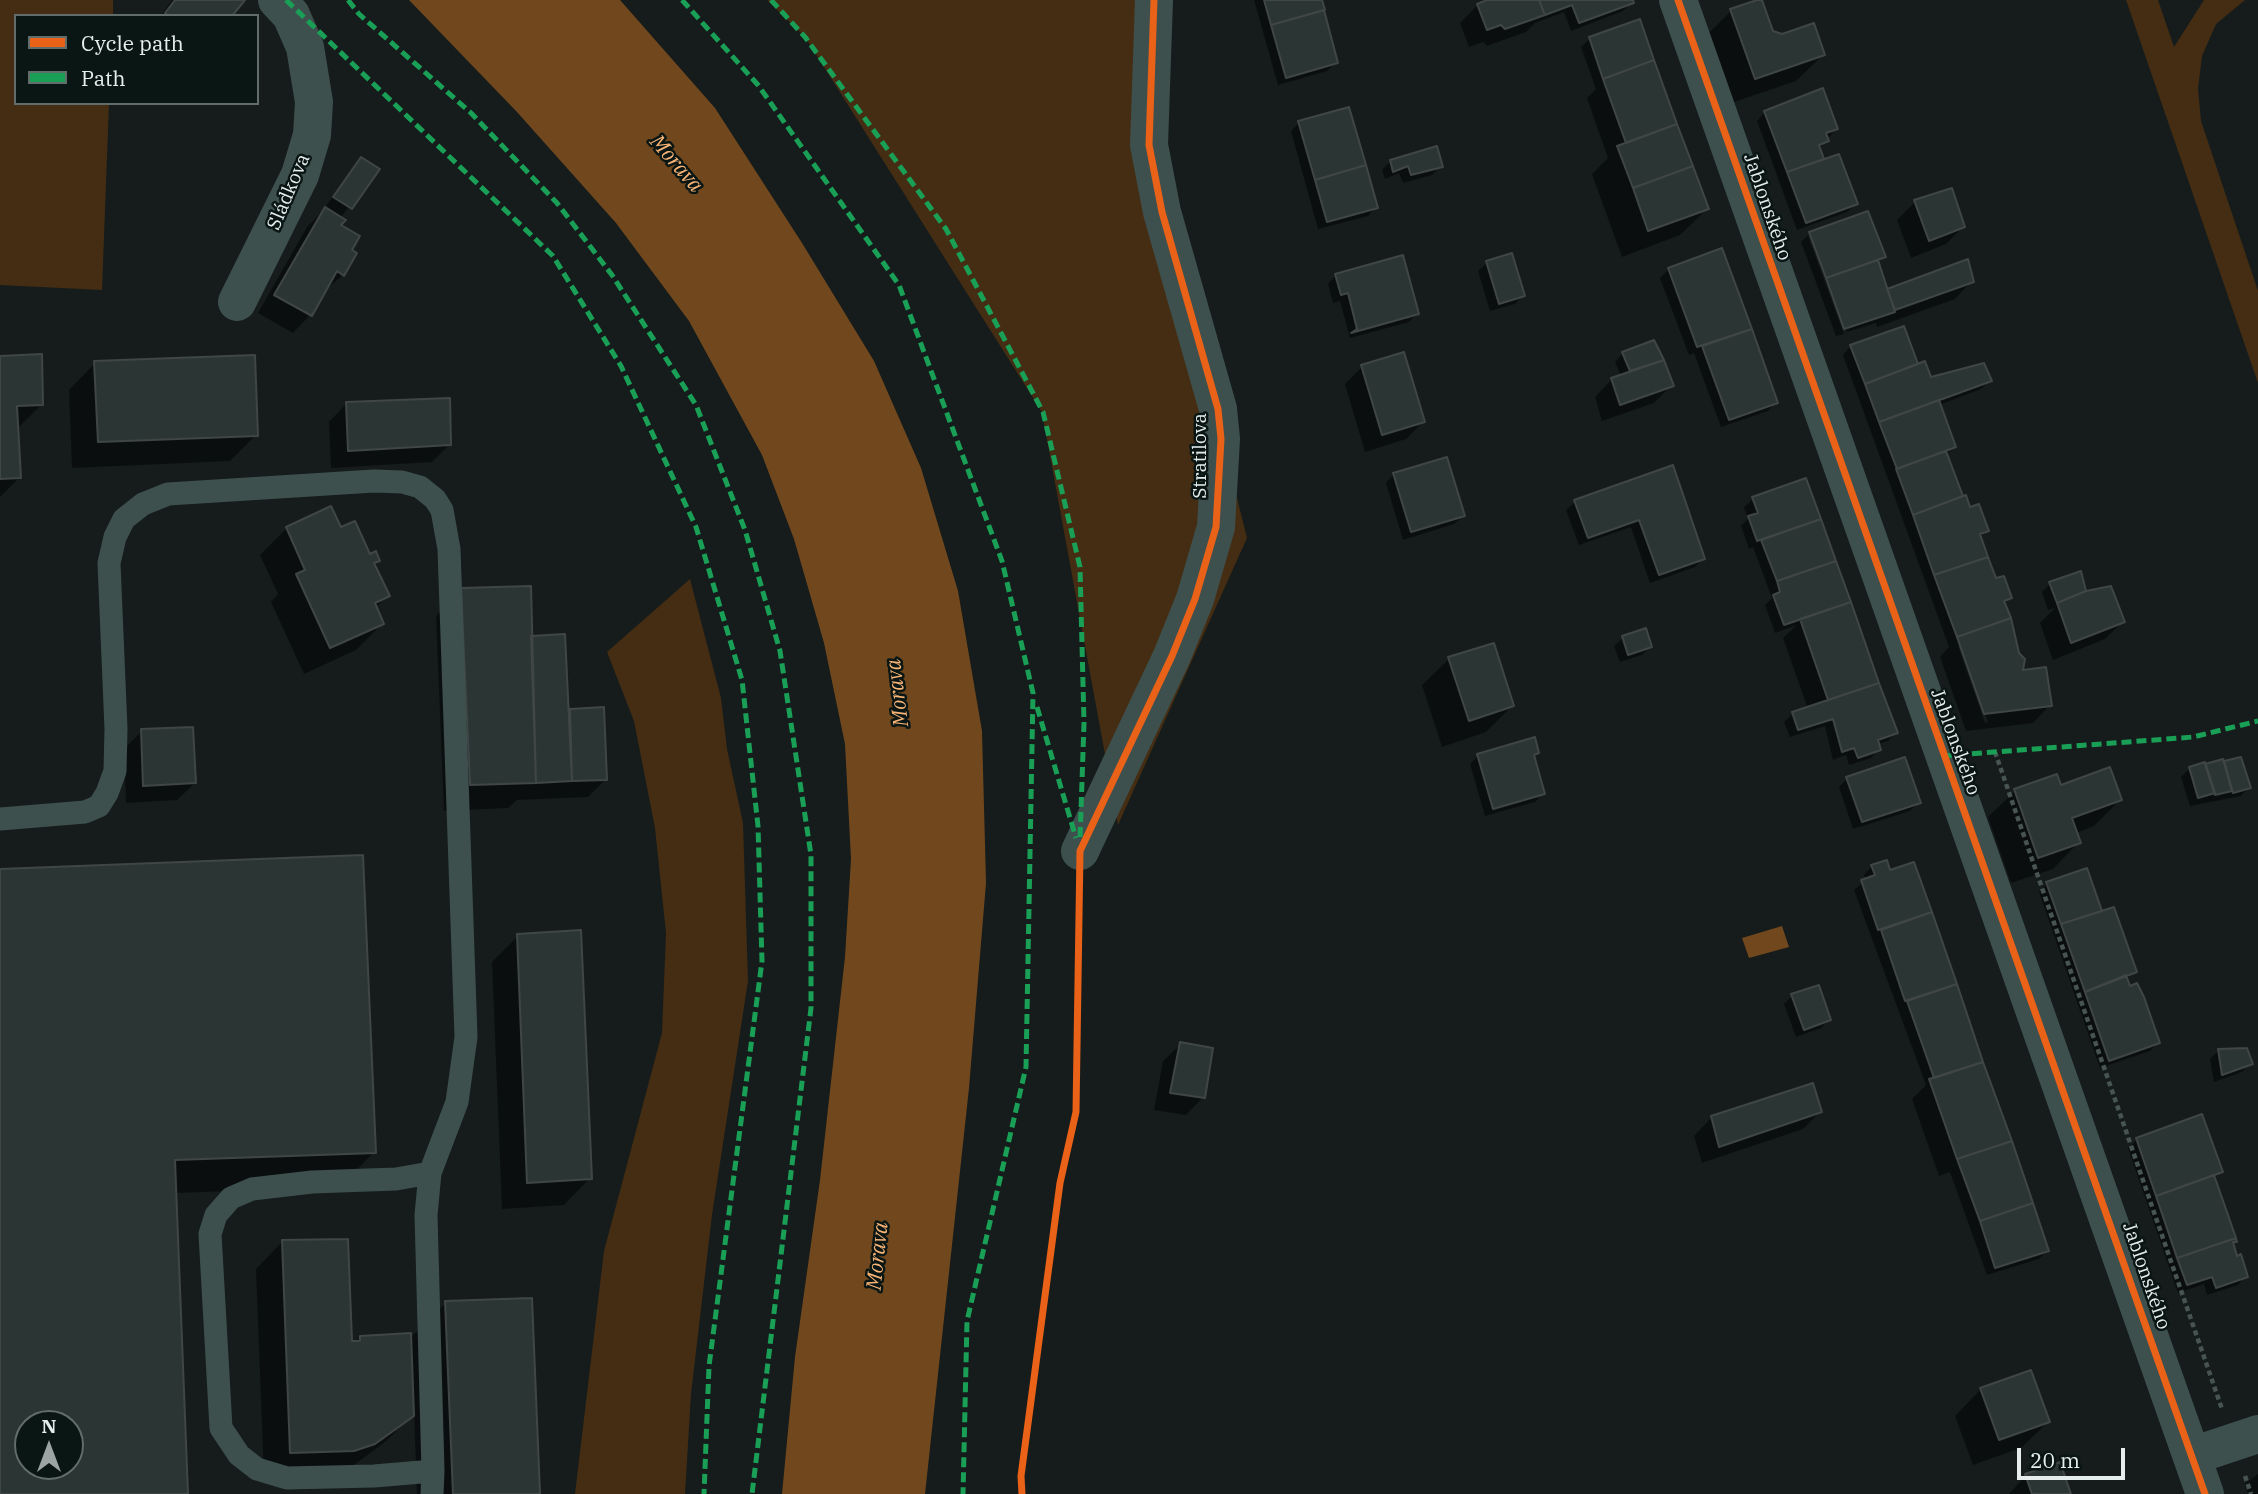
<!DOCTYPE html>
<meta charset="utf-8">
<style>
body{margin:0}
#map{position:relative;width:2258px;height:1494px;overflow:hidden;background:#151c1b;font-family:"IBM Plex Serif",serif}
canvas{display:block}
.legend{position:absolute;left:14px;top:14px;width:245px;height:91px;box-sizing:border-box;background:#091614;border:2px solid #616c6b;margin:0;padding:9px 12px;list-style:none;font-size:21px;color:#e6eeed}
.legend li{display:flex;align-items:center;gap:14px;height:35px}
.legend b{width:35px;border:2px solid #616c6b}
.north{position:absolute;left:14px;top:1410px;width:70px;height:70px;box-sizing:border-box;background:#091614;border:2px solid #616c6b;border-radius:50%;rotate:0deg;font-size:19px;font-weight:700;line-height:28px;text-align:center;color:#e6eeed}
.north::after{content:'';display:block;margin:auto;width:24px;height:32px;background:#9da4a4;clip-path:polygon(50% 0,100% 100%,50% 72%,0 100%)}
.scale{position:absolute;left:2017px;top:1448px;width:108px;height:32px;box-sizing:border-box;border:4px solid #e6eeed;border-top:0;padding-left:9px;font-size:21px;line-height:24px;white-space:nowrap;color:#e6eeed;-webkit-text-stroke:5px #091614;paint-order:stroke}
</style>
<div id="map">
<canvas width="2258" height="1494"></canvas>
<ul class="legend">
<li><b style="height:9px;background:#ea6118"></b>Cycle path</li>
<li><b style="height:9px;background:#1a9f57"></b>Path</li>
</ul>
<div class="north">N</div>
<div class="scale">20 m</div>
</div>
<script>
const c = document.querySelector('canvas').getContext('2d');
c.lineJoin = 'round';
function paint(path, color) { c.fillStyle = color; c.fill(path, 'evenodd'); }
const poly = rows => new Path2D(rows.map(r => 'M' + r).join(''));
function strokePath(path, color, width, dash) { c.strokeStyle = color; c.lineWidth = width; c.lineCap = dash ? 'butt' : 'round'; c.setLineDash(dash || []); c.stroke(path); }
function drawText(font, color, halo, rows, align = 'center') {
  c.font = font + ' "IBM Plex Serif",serif'; c.lineWidth = 5; c.setLineDash([]); c.textBaseline = 'middle'; c.strokeStyle = halo; c.fillStyle = color; for (const [text, x, y, turn = 0] of rows) {
    c.save(); c.translate(x, y); c.rotate((+turn || 0) * Math.PI / 180); c.textAlign = isNaN(turn) ? turn : align; if (halo) c.strokeText(text, 0, 0); c.fillText(text, 0, 0); c.restore();
  }
}
const green = poly([
 [0,0,113,0,113,16,16,16,16,103,109,103,102,290,0,285],
 [767,0,1151,0,1151,157,1247,538,1118,825,1042,412,805,37],
 [2126,0,2158,0,2174,47,2204,0,2245,0,2216,24,2202,56,2198,89,2201,121,2258,291,2258,383],
 [690,579,721,698,727,749,743,823,748,981,712,1215,691,1394,685,1494,575,1494,604,1251,662,1033,666,933,655,828,634,721,607,652]
]);
const water = poly([
 [409,0,620,0,715,108,802,243,874,361,921,468,958,591,982,731,986,883,969,1088,925,1494,782,1494,795,1357,820,1180,845,957,851,859,845,744,824,643,794,539,762,455,689,321,616,223,517,112],
 [1782,926,1789,947,1749,958,1742,938]
]);
const shadow = poly([
 [172,0,242,0,230,16,161,16],
 [1254,0,1320,0,1336,62,1327,71,1278,85],
 [1491,0,1631,0,1632,3,1623,11,1571,31,1564,12,1535,23,1526,32,1487,46,1483,42,1469,47,1460,23,1478,5],
 [1731,11,1772,32,1823,55,1796,81,1728,104,1705,37],
 [1590,39,1707,209,1680,235,1622,257,1592,174,1608,158,1587,98,1596,89,1581,47],
 [1765,112,1836,129,1819,149,1823,161,1856,204,1847,212,1797,230,1757,121],
 [1299,123,1376,207,1368,216,1318,229,1291,131],
 [361,159,378,170,340,218,338,225,350,251,343,275,324,291,310,315,293,333,258,313,307,227,325,209,334,214,335,212,326,206],
 [1391,161,1441,166,1432,175,1403,183,1399,173,1385,179,1382,170],
 [1915,202,1963,227,1946,244,1911,258,1897,220],
 [1810,233,1883,257,1877,263,1886,291,1972,281,1955,299,1877,327,1876,323,1847,332,1812,236,1808,236,1844,334,1836,336,1801,242],
 [1721,251,1776,402,1768,411,1721,427,1694,353,1689,355,1660,278,1669,269],
 [1487,263,1523,295,1515,304,1490,311,1478,271],
 [1336,275,1417,313,1409,322,1350,338,1340,301,1333,303,1328,284],
 [1851,346,1917,366,1930,379,1990,381,1981,389,1939,405,1954,447,1946,455,1962,499,1987,531,1979,538,1995,581,2010,598,2004,604,2020,672,2050,705,2033,723,1966,731,1940,657,1949,647,1843,355],
 [1958,646,1962,646,1988,722,1985,723],
 [1623,353,1662,360,1672,385,1654,403,1602,421,1595,397,1612,379,1621,376,1615,362],
 [0,357,42,404,17,429,20,477,0,497],
 [95,363,256,435,230,461,72,468,69,390],
 [1362,367,1423,422,1406,439,1365,452,1345,384],
 [346,404,449,445,432,462,331,468,329,422],
 [1672,467,1703,558,1695,567,1650,583,1631,527,1579,545,1566,510,1575,502],
 [1394,474,1463,516,1454,524,1403,540,1386,483],
 [1805,480,1896,732,1888,741,1878,744,1879,749,1871,758,1849,765,1846,755,1833,760,1825,726,1790,737,1784,722,1793,714,1808,709,1783,638,1797,625,1775,633,1765,605,1772,598,1753,547,1749,549,1741,526,1748,519,1744,507,1753,499],
 [287,528,340,530,378,560,373,565,387,596,375,608,382,624,356,650,304,674,271,602,278,594,260,555],
 [2050,584,2085,593,2123,622,2105,639,2053,660,2040,623,2055,608,2048,610,2042,592],
 [462,590,530,637,564,636,569,711,603,709,605,780,588,797,517,800,508,808,444,811,436,616],
 [1623,638,1650,647,1642,655,1620,662,1614,646],
 [1449,659,1512,706,1486,732,1442,747,1422,685],
 [142,731,195,783,177,800,126,803,124,749],
 [1537,752,1532,757,1543,793,1535,802,1485,816,1470,764,1478,756],
 [2240,759,2249,787,2241,796,2190,806,2181,777,2189,769],
 [1847,779,1919,802,1910,811,1853,829,1839,787],
 [2059,787,2120,800,2094,826,2076,833,2079,842,2053,869,2011,883,1988,817,2015,791],
 [1913,865,2047,1251,2039,1259,1987,1275,1950,1172,1939,1176,1912,1099,1926,1085,1854,890,1866,880,1864,875,1872,866,1889,872],
 [0,870,374,1152,340,1187,175,1193,187,1494,0,1494],
 [28,1424,70,1424,70,1466,28,1466],
 [2047,884,2101,913,2135,971,2126,980,2158,1042,2150,1051,2100,1068,2039,892],
 [518,936,590,1178,564,1205,502,1209,492,962],
 [1792,996,1829,1020,1821,1028,1796,1037,1784,1004],
 [1181,1044,1203,1097,1186,1115,1154,1110,1163,1061],
 [2218,1051,2250,1063,2242,1072,2214,1082,2210,1059],
 [1812,1085,1820,1112,1803,1129,1702,1163,1694,1136,1711,1118],
 [2201,1116,2221,1171,2214,1179,2235,1241,2232,1244,2246,1276,2238,1285,2207,1295,2204,1284,2178,1293,2128,1148,2137,1140],
 [282,1242,350,1343,361,1338,409,1339,446,1303,538,1494,417,1494,414,1413,385,1442,347,1470,264,1478,256,1269],
 [1981,1389,2048,1422,2021,1448,1973,1465,1955,1416],
 [2258,1474,2258,1494,2248,1494,2245,1484],
 [2026,1475,2069,1494,2009,1494]
]);
const building = poly([
 [175,0,245,0,232,16,169,16,165,13,175,0],
 [1264,0,1322,0,1325,10,1271,25,1264,0],
 [1487,0,1539,0,1545,15,1505,29,1501,25,1487,30,1477,4,1487,0],
 [1539,0,1633,0,1634,3,1579,23,1572,5,1545,15,1539,0],
 [1757,0,1762,0,1773,31,1782,34,1814,23,1825,55,1755,79,1730,9,1757,0],
 [1324,10,1338,63,1286,78,1271,25,1324,10],
 [1640,19,1654,60,1603,79,1589,37,1640,19],
 [1654,60,1677,124,1626,143,1603,79,1654,60],
 [1823,88,1838,129,1826,133,1829,141,1819,145,1824,159,1787,172,1764,111,1823,88],
 [1349,107,1366,165,1315,180,1298,121,1349,107],
 [1677,124,1693,166,1633,188,1617,146,1677,124],
 [1437,146,1443,167,1411,175,1408,166,1393,172,1390,160,1437,146],
 [1839,154,1858,204,1806,223,1787,172,1839,154],
 [361,157,380,169,352,209,333,197,361,157],
 [1366,165,1378,208,1327,222,1315,180,1366,165],
 [1693,166,1709,209,1648,231,1633,188,1693,166],
 [1952,188,1965,227,1929,241,1914,200,1952,188],
 [325,207,346,220,341,225,360,236,352,250,357,253,344,276,337,271,312,316,274,295,325,207],
 [1868,211,1886,257,1826,278,1809,232,1868,211],
 [1722,248,1752,329,1697,347,1668,268,1722,248],
 [1512,253,1525,296,1499,304,1486,261,1512,253],
 [1403,255,1419,314,1351,333,1357,329,1348,293,1341,295,1335,274,1403,255],
 [1968,259,1974,282,1895,310,1887,289,1968,259],
 [1878,260,1895,312,1844,329,1826,278,1878,260],
 [1904,326,1918,364,1865,384,1850,345,1904,326],
 [1752,329,1778,403,1729,420,1702,346,1752,329],
 [1654,340,1664,360,1630,371,1622,352,1654,340],
 [1404,352,1425,422,1382,435,1361,365,1404,352],
 [42,354,43,405,17,406,21,478,0,479,0,356,42,354],
 [255,355,258,436,98,442,94,361,255,355],
 [1664,360,1674,386,1620,405,1611,378,1664,360],
 [1925,361,1931,377,1984,363,1992,381,1879,422,1865,384,1925,361],
 [450,398,451,445,348,451,346,402,450,398],
 [1939,400,1956,447,1897,469,1879,422,1939,400],
 [1946,451,1963,496,1913,515,1896,469,1946,451],
 [1447,457,1465,516,1411,532,1393,473,1447,457],
 [1673,465,1705,559,1659,575,1639,520,1588,538,1574,500,1673,465],
 [1806,478,1821,519,1757,541,1748,516,1758,513,1752,497,1806,478],
 [1966,495,1970,507,1979,504,1989,531,1980,534,1988,557,1934,575,1913,515,1966,495],
 [331,506,341,527,355,521,370,554,376,551,380,561,374,563,390,596,375,603,384,624,330,648,296,574,305,570,286,527,331,506],
 [1821,519,1836,561,1777,581,1761,540,1821,519],
 [1988,557,1996,578,2004,576,2012,598,2004,601,2011,618,1957,637,1934,575,1988,557],
 [1836,561,1851,602,1784,625,1773,595,1780,592,1777,581,1836,561],
 [2081,571,2086,591,2057,603,2049,582,2081,571],
 [531,586,536,783,470,785,461,588,531,586],
 [2111,586,2125,622,2071,643,2057,603,2086,591,2111,586],
 [1851,602,1879,683,1828,700,1800,619,1851,602],
 [2011,618,2019,653,2025,659,2023,670,2046,667,2052,706,1984,714,1957,637,2011,618],
 [1646,628,1652,647,1628,655,1622,636,1646,628],
 [565,634,572,781,536,783,531,636,565,634],
 [1494,643,1514,706,1469,721,1448,657,1494,643],
 [1879,683,1898,733,1878,740,1881,750,1858,758,1854,748,1842,752,1833,719,1798,730,1792,712,1879,683],
 [604,707,607,780,572,781,570,709,604,707],
 [193,727,196,783,143,786,141,729,193,727],
 [1535,737,1539,753,1534,755,1545,794,1493,809,1477,754,1535,737],
 [1905,757,1921,803,1862,822,1846,777,1905,757],
 [2241,757,2251,788,2233,793,2224,761,2241,757],
 [2223,759,2232,791,2215,795,2205,764,2223,759],
 [2205,762,2215,793,2198,798,2189,767,2205,762],
 [2110,767,2122,800,2072,818,2081,843,2038,858,2014,789,2057,774,2061,785,2110,767],
 [363,855,376,1153,175,1160,188,1494,0,1494,0,869,363,855],
 [28,1424,70,1424,70,1466,28,1466,28,1424],
 [1887,860,1890,870,1914,862,1932,912,1878,930,1861,880,1875,875,1871,865,1887,860],
 [2087,868,2102,911,2061,924,2046,882,2087,868],
 [2114,907,2137,972,2085,992,2061,924,2114,907],
 [1932,912,1957,984,1905,1001,1881,930,1932,912],
 [581,930,592,1179,527,1183,517,934,581,930],
 [2126,975,2130,986,2137,983,2144,997,2160,1043,2109,1061,2085,992,2126,975],
 [1957,984,1983,1062,1934,1078,1907,1001,1957,984],
 [1819,985,1831,1020,1804,1030,1791,994,1819,985],
 [1180,1042,1213,1048,1205,1098,1170,1093,1180,1042],
 [2247,1048,2253,1064,2222,1075,2218,1049,2247,1048],
 [1983,1062,2012,1141,1957,1159,1929,1079,1983,1062],
 [1813,1083,1822,1112,1719,1147,1711,1116,1813,1083],
 [2202,1114,2223,1172,2156,1196,2136,1138,2202,1114],
 [2012,1141,2033,1203,1980,1221,1957,1159,2012,1141],
 [2214,1175,2236,1238,2177,1258,2156,1196,2214,1175],
 [2033,1203,2049,1251,1995,1268,1980,1221,2033,1203],
 [2236,1238,2237,1242,2233,1242,2237,1256,2241,1254,2248,1277,2216,1288,2212,1277,2187,1285,2177,1258,2236,1238],
 [348,1239,352,1341,360,1341,360,1336,411,1333,414,1416,375,1444,354,1451,290,1453,282,1240,348,1239],
 [532,1298,540,1494,453,1494,445,1301,532,1298],
 [2031,1370,2050,1422,1999,1440,1980,1388,2031,1370],
 [2060,1462,2071,1494,2032,1494,2025,1474,2060,1462]
]);
const path = poly([
 [1995,752,2222,1409],
 [2245,1476,2251,1494]
]);
const service = poly([
 [0,819,85,812,99,806,107,793,115,771,116,729,109,563,115,537,124,519,143,504,168,494,374,481,402,482,420,487,435,499,442,510,449,549,466,1037,457,1102,430,1173,426,1215,433,1471,374,1476,287,1478,257,1469,239,1455,221,1428,210,1234,216,1215,231,1198,252,1189,312,1182,396,1179,430,1173],
 [432,1494,433,1471]
]);
const minor = poly([
 [237,302,300,175,312,135,314,102,305,47,291,15,277,0],
 [1080,851,1172,656,1195,599,1216,527,1221,439,1218,409,1162,212,1149,145,1154,0],
 [2192,1456,2258,1434]
]);
const tertiary = poly([
 [1678,0,2205,1494]
]);
const quiet = poly([
 [286,0,553,256,621,366,696,527,742,680,758,826,762,961,709,1366,704,1494],
 [348,0,359,14,471,113,557,203,612,275,696,405,745,530,780,651,811,855,811,1008,752,1494],
 [682,0,758,85,899,285,1002,561,1033,693,1026,1067,967,1321,963,1494],
 [771,0,805,37,946,229,1043,412,1080,567,1084,723,1080,840],
 [1037,707,1076,838],
 [1942,756,2193,737,2258,721]
]);
const cycleway = poly([
 [1678,0,2205,1494],
 [1022,1494,1021,1476,1060,1183,1076,1112,1080,851,1172,656,1195,599,1216,527,1221,439,1218,409,1162,212,1149,145,1154,0]
]);
const streetNames = [
 ["Sládkova",289,192,-67],
 ["Jablonského",1767,207,71],
 ["Stratilova",1201,456,-90],
 ["Jablonského",1955,742,70],
 ["Jablonského",2146,1276,71]
];
const waterNames = [
 ["Morava",676,164,49],
 ["Morava",898,693,-97],
 ["Morava",878,1256,-84]
];
paint(green, '#452d13');
paint(water, '#71481d');
paint(shadow, '#0007');
paint(building, '#2b3634');
strokePath(building, '#404645', 2);
strokePath(path, '#485453', 4.5, [5, 3.5]);
strokePath(service, '#3e504d', 23);
strokePath(minor, '#3e504d', 38);
strokePath(tertiary, '#3e504d', 38);
strokePath(quiet, '#1a9f57', 5, [10, 5]);
strokePath(cycleway, '#ea6118', 7);
drawText('19px', '#e6eeed', '#091614', streetNames);
drawText('italic 21px', '#f8b476', '#091614', waterNames);
</script>
